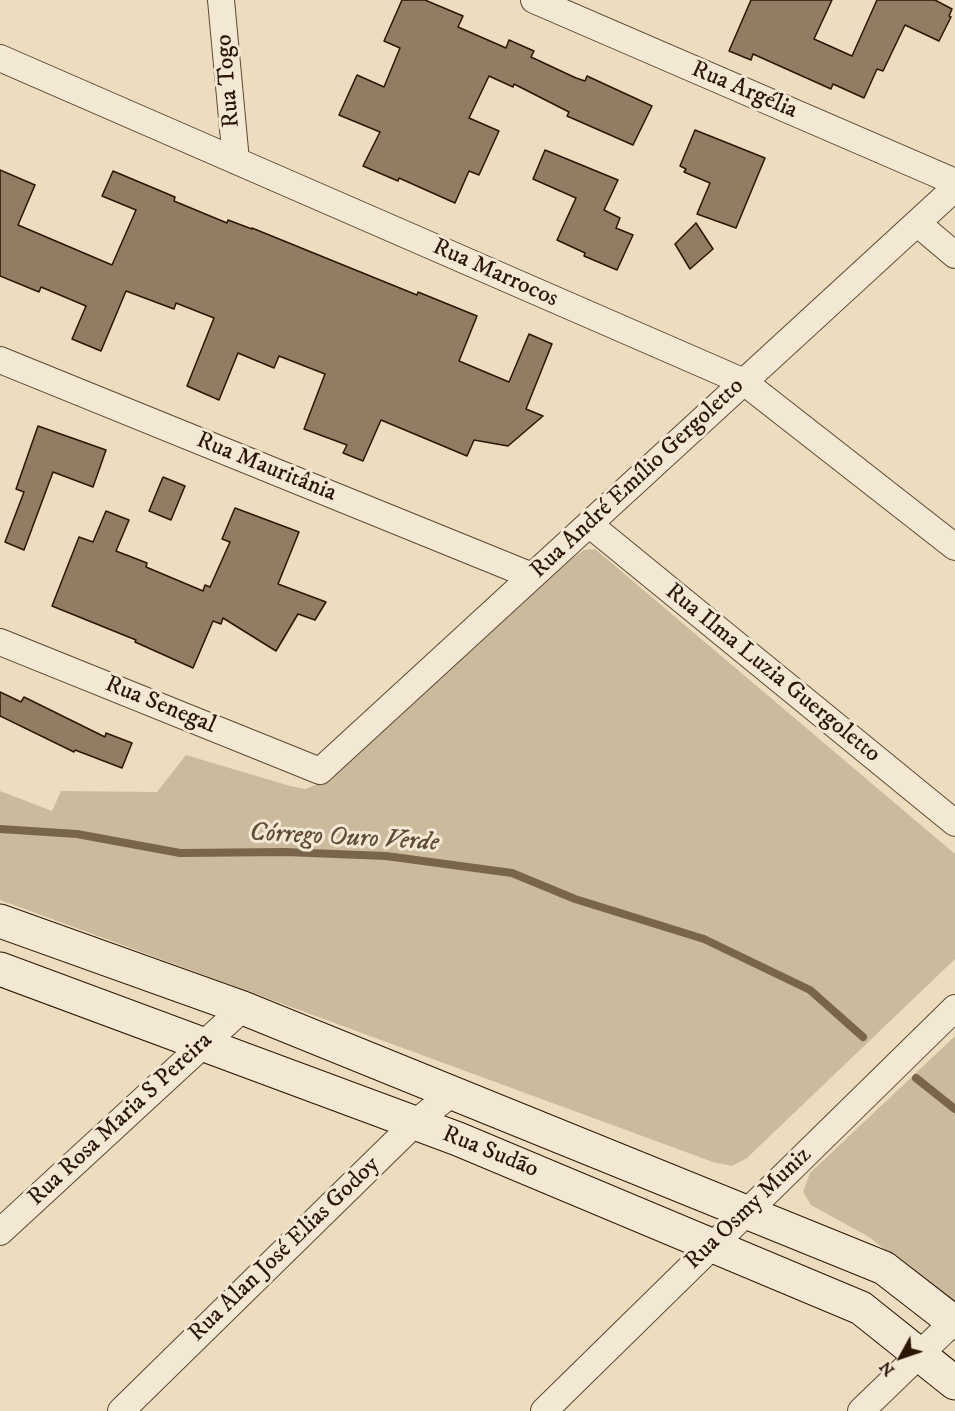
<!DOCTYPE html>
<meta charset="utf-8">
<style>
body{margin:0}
#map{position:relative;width:955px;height:1411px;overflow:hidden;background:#eddcbd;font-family:"IM FELL DW Pica",serif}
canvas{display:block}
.north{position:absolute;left:871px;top:1327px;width:60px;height:60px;-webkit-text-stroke:4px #f3e8d4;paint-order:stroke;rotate:230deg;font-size:16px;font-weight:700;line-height:24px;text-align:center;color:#2c1602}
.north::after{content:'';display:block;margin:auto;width:21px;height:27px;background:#2c1602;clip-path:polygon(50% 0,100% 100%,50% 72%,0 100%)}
</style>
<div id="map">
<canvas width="955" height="1411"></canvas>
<div class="north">N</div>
</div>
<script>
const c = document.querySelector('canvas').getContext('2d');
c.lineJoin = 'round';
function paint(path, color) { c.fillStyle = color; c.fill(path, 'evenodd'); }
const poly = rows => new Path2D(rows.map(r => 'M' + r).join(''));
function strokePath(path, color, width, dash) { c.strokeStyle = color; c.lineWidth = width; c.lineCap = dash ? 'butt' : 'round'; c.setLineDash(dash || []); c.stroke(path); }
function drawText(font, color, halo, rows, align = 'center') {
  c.font = font + ' "IM FELL DW Pica",serif'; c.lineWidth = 6; c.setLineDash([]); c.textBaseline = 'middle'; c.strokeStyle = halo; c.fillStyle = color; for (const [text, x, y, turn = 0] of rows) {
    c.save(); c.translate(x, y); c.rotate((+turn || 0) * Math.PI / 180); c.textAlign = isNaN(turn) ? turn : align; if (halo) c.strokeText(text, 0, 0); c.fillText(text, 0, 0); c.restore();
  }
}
const green = poly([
 [595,549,955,854,955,959,747,1158,732,1166,713,1162,0,900,0,791,52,811,61,791,157,792,186,755,290,786,305,789,318,784,574,557,584,550],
 [955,1036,955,1305,869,1237,811,1205,803,1192,810,1173]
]);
const stream = poly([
 [0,829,77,834,180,853,285,852,386,856,512,873,575,899,704,939,810,990,863,1037],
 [916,1078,955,1109]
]);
const building = poly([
 [402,0,425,0,463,16,458,27,506,48,509,40,534,51,531,57,576,78,585,81,587,76,652,106,633,145,567,116,569,112,514,84,513,87,489,76,469,118,499,131,479,175,469,171,455,203,399,178,398,181,363,166,380,132,339,115,357,75,384,87,400,48,384,41,402,0],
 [751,0,832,0,814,39,852,56,877,0,935,0,952,9,949,16,951,17,939,41,905,25,883,71,877,69,864,98,833,84,831,89,753,54,751,60,729,51,751,0],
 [695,130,765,158,736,228,697,214,710,183,684,172,686,169,680,166,695,130],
 [545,150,618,180,604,210,620,218,616,228,633,235,617,270,584,256,585,253,557,240,576,198,533,179,545,150],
 [0,170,35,185,18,225,112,265,136,210,102,196,113,171,175,197,174,201,227,223,228,220,252,229,252,228,417,295,418,292,477,316,459,361,509,382,529,334,552,344,526,409,543,416,508,446,474,440,467,456,381,420,363,461,343,453,347,445,304,429,325,374,279,356,274,368,238,353,219,400,187,386,214,318,176,303,174,309,126,291,101,351,72,339,86,306,41,287,39,292,0,276,0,170],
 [696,223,713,249,690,269,675,244,696,223],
 [38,426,106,450,93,487,53,472,24,550,5,542,24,492,16,489,38,426],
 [163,477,185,486,171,520,149,511,163,477],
 [235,508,299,532,278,584,326,602,315,620,298,614,276,651,223,618,221,624,213,621,193,668,135,642,136,640,52,606,79,537,93,542,106,511,129,520,116,551,147,563,146,567,203,591,205,585,210,587,230,542,222,539,235,508],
 [0,692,21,702,24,697,105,737,106,733,132,743,122,768,75,750,74,752,0,716,0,692]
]);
const street = poly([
 [221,0,236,161],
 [534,0,955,182],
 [0,58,744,382,955,547],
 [917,223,955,255],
 [0,360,532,576],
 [589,524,955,823],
 [0,642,320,771,955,188],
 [0,1232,243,1008],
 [121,1411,415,1123,452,1093],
 [544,1411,955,1008],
 [861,1411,953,1322]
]);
const secondary = poly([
 [0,921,243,1008,884,1268,955,1323],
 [0,969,458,1139,861,1308,955,1383]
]);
const streetNames = [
 ["Rua Togo",229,81,-95],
 ["Rua Argélia",744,91,23],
 ["Rua Marrocos",495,274,24],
 ["Rua Mauritânia",266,468,22],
 ["Rua André Emílio Gergoletto",638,479,-43],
 ["Rua Ilma Luzia Guergoletto",772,674,39],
 ["Rua Senegal",160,706,22],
 ["Rua Rosa Maria S Pereira",121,1120,-43],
 ["Rua Sudão",490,1153,22],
 ["Rua Osmy Muniz",749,1209,-44],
 ["Rua Alan José Elias Godoy",285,1250,-44]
];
const waterNames = [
 ["Córrego Ouro Verde",344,839,3]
];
paint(green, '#ccba9d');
strokePath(stream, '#78654c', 8);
paint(building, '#907d63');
strokePath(building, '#2c1602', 1.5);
strokePath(street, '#5c4831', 28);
strokePath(secondary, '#2c1602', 35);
strokePath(street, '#f3e8d4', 26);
strokePath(secondary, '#f3e8d4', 33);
drawText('24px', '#2c1602', '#f3e8d4', streetNames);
drawText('italic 26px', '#5f4a33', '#f3e8d4', waterNames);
</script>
